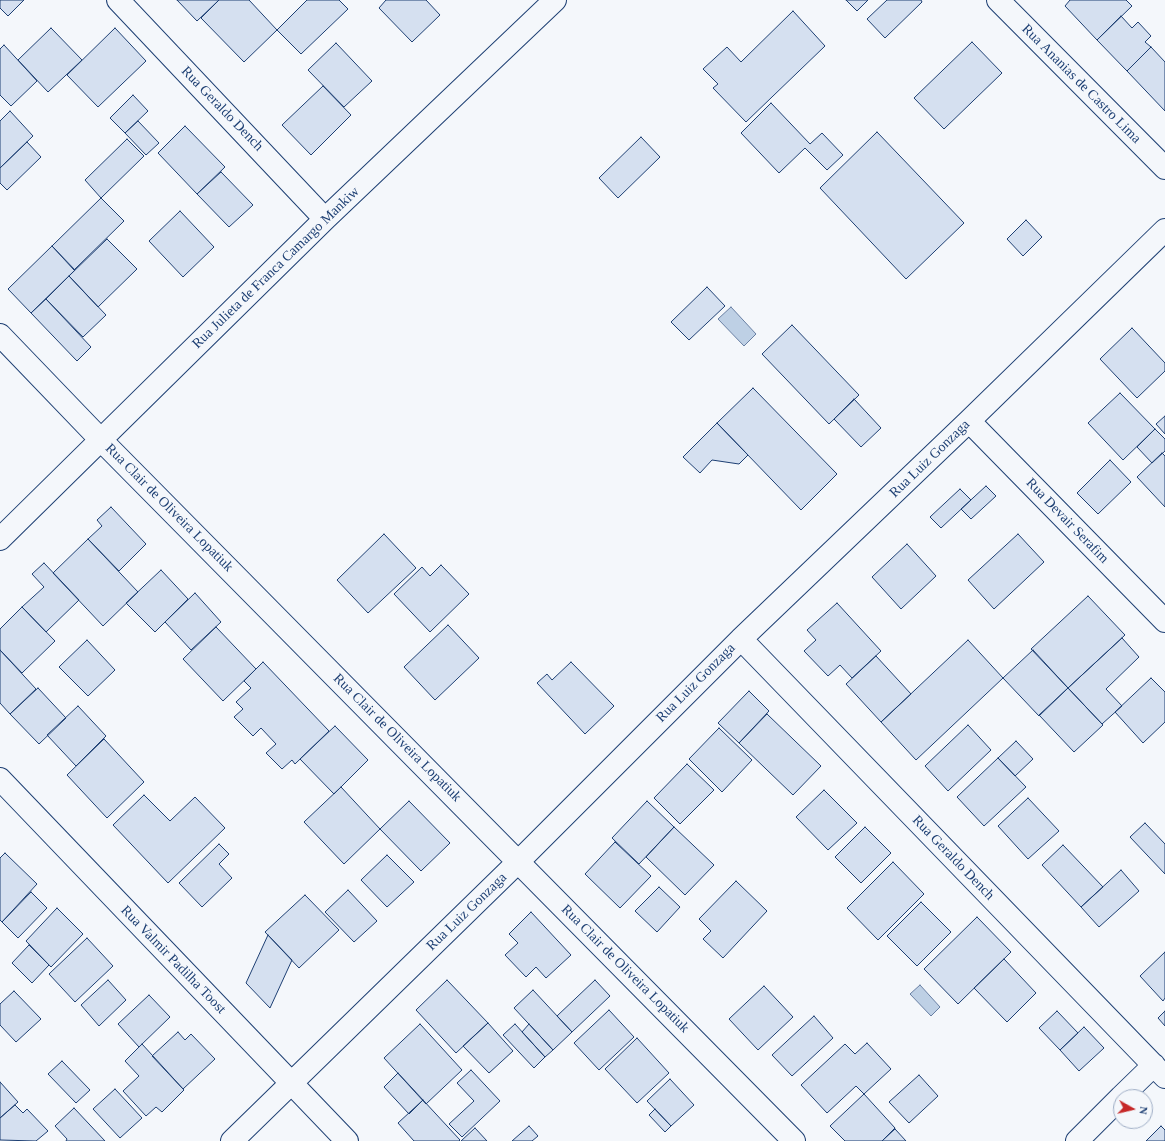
<!DOCTYPE html>
<style>
body{margin:0}
#map{position:relative;width:1165px;height:1141px;overflow:hidden;background:#f4f7fb;font-family:"Times New Roman",serif}
canvas{display:block}
.north{position:absolute;left:1113px;top:1089px;width:40px;height:40px;box-sizing:border-box;background:#f4f7fb;border:1px solid #9eadc5;border-radius:50%;rotate:98deg;font-size:11px;font-weight:700;line-height:16px;text-align:center;color:#1d3f73}
.north::after{content:'';display:block;margin:auto;width:14px;height:18px;background:#c62828;clip-path:polygon(50% 0,100% 100%,50% 72%,0 100%)}
</style>
<div id="map">
<canvas width="1165" height="1141"></canvas>
<div class="north">N</div>
</div>
<script>
const c = document.querySelector('canvas').getContext('2d');
c.lineJoin = 'round';
function paint(path, color) { c.fillStyle = color; c.fill(path, 'evenodd'); }
const poly = rows => new Path2D(rows.map(r => 'M' + r).join(''));
function strokePath(path, color, width, dash) { c.strokeStyle = color; c.lineWidth = width; c.lineCap = dash ? 'butt' : 'round'; c.setLineDash(dash || []); c.stroke(path); }
function drawText(font, color, halo, rows, align = 'center') {
  c.font = font + ' "Times New Roman",serif'; c.lineWidth = 3; c.setLineDash([]); c.textBaseline = 'middle'; c.strokeStyle = halo; c.fillStyle = color; for (const [text, x, y, turn = 0] of rows) {
    c.save(); c.translate(x, y); c.rotate((+turn || 0) * Math.PI / 180); c.textAlign = isNaN(turn) ? turn : align; if (halo) c.strokeText(text, 0, 0); c.fillText(text, 0, 0); c.restore();
  }
}
const water = poly([
 [731,307,756,334,744,346,718,319,731,307],
 [920,985,940,1007,931,1016,910,994,920,985]
]);
const building = poly([
 [0,0,24,0,8,16,0,8,0,0],
 [177,0,219,0,197,21,177,0],
 [219,0,249,0,277,30,244,62,201,18,219,0],
 [307,0,339,0,348,9,301,54,277,30,307,0],
 [386,0,426,0,440,15,412,42,379,8,386,0],
 [846,0,868,0,857,11,846,0],
 [887,0,921,0,922,2,885,38,867,19,887,0],
 [1070,0,1126,0,1132,6,1097,40,1065,6,1070,0],
 [793,11,825,46,746,122,713,88,718,84,703,69,727,47,741,62,793,11],
 [1121,16,1132,28,1138,22,1151,36,1145,42,1151,47,1127,71,1097,40,1121,16],
 [51,28,82,60,48,92,18,60,51,28],
 [115,28,146,61,98,107,67,75,115,28],
 [972,42,1002,73,944,129,914,98,972,42],
 [336,43,372,81,344,107,308,70,336,43],
 [4,45,37,81,11,106,0,95,0,49,4,45],
 [1151,47,1165,62,1165,111,1127,71,1151,47],
 [323,86,351,115,311,155,282,125,323,86],
 [133,95,148,111,125,133,110,118,133,95],
 [771,103,810,144,822,133,843,155,827,170,805,148,779,173,741,133,771,103],
 [10,111,33,136,0,168,0,121,10,111],
 [138,121,159,143,146,155,125,133,138,121],
 [185,126,225,167,197,194,158,153,185,126],
 [877,132,964,223,906,279,820,188,877,132],
 [641,137,660,157,618,198,599,178,641,137],
 [127,139,144,156,101,198,85,180,127,139],
 [27,142,41,157,7,190,0,183,0,168,27,142],
 [221,172,253,205,229,227,197,194,221,172],
 [101,198,124,221,74,270,52,246,101,198],
 [180,211,214,247,183,277,149,241,180,211],
 [1026,220,1042,237,1023,256,1007,239,1026,220],
 [107,239,137,269,98,307,69,276,107,239],
 [52,246,75,270,31,313,8,289,52,246],
 [69,276,106,315,83,337,46,299,69,276],
 [707,287,725,306,689,340,671,322,707,287],
 [46,299,91,347,77,361,31,313,46,299],
 [792,325,859,395,829,424,762,354,792,325],
 [1132,328,1165,363,1165,371,1137,398,1100,359,1132,328],
 [753,388,837,474,801,510,717,423,753,388],
 [1120,393,1155,429,1123,460,1088,423,1120,393],
 [854,399,881,428,861,447,834,419,854,399],
 [1165,416,1165,434,1156,424,1165,416],
 [717,423,748,455,739,464,712,460,700,473,683,457,717,423],
 [1155,429,1165,439,1165,451,1152,463,1137,447,1155,429],
 [1162,453,1165,456,1165,507,1137,477,1162,453],
 [1110,460,1131,482,1098,514,1077,493,1110,460],
 [986,486,996,496,971,519,961,509,986,486],
 [960,489,971,500,941,528,930,517,960,489],
 [111,507,146,544,119,571,88,539,102,526,97,520,111,507],
 [384,534,416,568,368,613,337,580,384,534],
 [1018,534,1044,562,994,609,968,580,1018,534],
 [88,539,138,592,103,626,53,573,88,539],
 [907,544,936,576,901,609,872,577,907,544],
 [44,563,79,600,46,632,22,607,44,587,32,574,44,563],
 [441,565,469,594,430,632,394,594,422,567,430,576,441,565],
 [161,570,188,599,155,632,126,603,161,570],
 [195,593,221,622,191,650,165,622,195,593],
 [1088,596,1125,635,1068,688,1031,649,1088,596],
 [837,603,881,651,852,678,840,665,828,676,804,651,816,640,807,630,837,603],
 [22,607,55,641,22,673,0,650,0,629,22,607],
 [448,625,479,658,435,700,404,667,448,625],
 [216,627,256,669,223,701,183,659,216,627],
 [1122,638,1139,657,1106,689,1122,706,1102,724,1068,688,1122,638],
 [87,640,115,670,88,696,59,667,87,640],
 [968,640,1003,678,916,760,881,722,968,640],
 [0,650,36,689,10,714,0,703,0,650],
 [1033,650,1068,688,1039,716,1003,678,1033,650],
 [876,656,911,694,881,722,846,684,876,656],
 [263,662,329,731,295,764,292,760,282,769,266,753,276,744,261,728,253,736,234,717,243,709,236,702,251,688,244,681,263,662],
 [571,662,614,706,585,734,537,683,547,674,552,680,571,662],
 [1151,678,1165,692,1165,722,1143,743,1115,712,1151,678],
 [38,688,66,718,39,744,10,714,38,688],
 [1068,688,1103,725,1074,752,1039,715,1068,688],
 [749,691,769,711,739,743,718,723,749,691],
 [78,706,106,736,76,766,47,735,78,706],
 [767,714,821,766,793,795,739,743,767,714],
 [968,725,991,750,948,791,925,766,968,725],
 [335,726,368,760,334,794,300,759,335,726],
 [719,728,752,760,722,792,689,759,719,728],
 [104,739,144,782,107,818,67,775,104,739],
 [1016,741,1033,759,1015,776,998,758,1016,741],
 [998,758,1026,787,984,826,957,797,998,758],
 [687,764,714,790,680,824,654,798,687,764],
 [341,787,380,829,344,864,304,822,341,787],
 [824,790,857,823,828,850,796,817,824,790],
 [144,795,170,821,195,797,225,828,168,883,113,825,144,795],
 [1028,798,1059,831,1028,859,998,826,1028,798],
 [409,801,450,843,421,871,380,829,409,801],
 [647,801,674,827,639,864,612,838,647,801],
 [1145,823,1165,844,1165,874,1130,837,1145,823],
 [674,827,714,865,685,895,646,857,674,827],
 [865,827,891,853,861,883,835,857,865,827],
 [615,842,651,876,620,908,585,874,615,842],
 [219,844,229,854,219,864,232,878,202,907,179,883,219,844],
 [1063,845,1103,887,1081,907,1042,865,1063,845],
 [5,853,37,884,2,922,0,920,0,858,5,853],
 [387,855,414,882,387,907,361,880,387,855],
 [893,862,924,894,878,940,847,908,893,862],
 [1121,870,1139,891,1099,927,1081,907,1121,870],
 [736,881,767,911,723,958,703,939,711,931,699,919,736,881],
 [659,887,680,907,657,932,635,911,659,887],
 [348,890,377,921,354,942,325,912,348,890],
 [31,892,47,908,18,938,2,922,31,892],
 [305,895,339,930,299,968,265,932,305,895],
 [921,902,951,932,917,966,887,936,921,902],
 [57,908,83,934,51,967,26,941,57,908],
 [531,912,571,955,546,978,536,967,526,977,505,955,518,943,509,934,531,912],
 [977,917,1011,952,958,1004,924,969,977,917],
 [268,935,292,960,270,1008,246,983,268,935],
 [87,938,113,966,75,1002,49,974,87,938],
 [29,945,49,965,32,983,12,963,29,945],
 [1165,952,1165,998,1163,1001,1140,976,1165,952],
 [1004,959,1036,993,1007,1022,974,988,1004,959],
 [108,980,126,1000,99,1026,81,1005,108,980],
 [447,980,488,1023,456,1053,416,1010,447,980],
 [595,980,610,996,572,1032,557,1016,595,980],
 [764,986,793,1017,758,1050,729,1019,764,986],
 [533,990,572,1032,553,1050,514,1008,533,990],
 [14,991,41,1019,16,1042,0,1025,0,1004,14,991],
 [149,995,170,1017,139,1047,118,1024,149,995],
 [609,1010,634,1037,599,1070,574,1043,609,1010],
 [1057,1011,1078,1033,1060,1050,1039,1028,1057,1011],
 [1165,1011,1165,1026,1158,1018,1165,1011],
 [814,1016,833,1038,792,1076,772,1055,814,1016],
 [488,1023,513,1051,489,1073,463,1046,488,1023],
 [420,1024,462,1070,426,1104,384,1058,420,1024],
 [515,1024,545,1057,534,1068,503,1035,515,1024],
 [529,1024,553,1050,545,1057,522,1032,529,1024],
 [1084,1027,1104,1048,1079,1071,1060,1050,1084,1027],
 [178,1032,185,1040,191,1034,215,1059,183,1089,152,1056,178,1032],
 [637,1038,669,1073,637,1103,605,1069,637,1038],
 [867,1043,891,1069,864,1094,856,1086,827,1113,801,1085,845,1044,855,1054,867,1043],
 [142,1044,184,1090,162,1112,156,1107,146,1116,123,1091,139,1076,125,1061,142,1044],
 [62,1061,90,1090,76,1103,48,1074,62,1061],
 [471,1070,500,1101,462,1137,449,1124,474,1101,457,1083,471,1070],
 [398,1073,423,1100,409,1114,384,1087,398,1073],
 [919,1075,938,1096,909,1123,889,1102,919,1075],
 [670,1079,694,1105,671,1126,647,1101,670,1079],
 [0,1082,18,1102,0,1118,0,1082],
 [115,1089,142,1118,120,1138,93,1109,115,1089],
 [864,1094,895,1128,882,1141,845,1141,830,1126,864,1094],
 [423,1100,460,1140,459,1141,414,1141,398,1123,423,1100],
 [15,1105,23,1113,27,1109,48,1131,36,1141,0,1140,0,1118,15,1105],
 [74,1108,105,1141,66,1141,67,1139,55,1126,74,1108],
 [655,1109,671,1126,665,1132,649,1115,655,1109],
 [529,1126,538,1136,532,1141,512,1141,529,1126],
 [1161,1126,1165,1130,1165,1141,1146,1141,1161,1126],
 [475,1128,487,1141,461,1141,475,1128],
 [895,1129,906,1141,882,1141,895,1129]
]);
const street = poly([
 [118,0,325,219],
 [998,0,1165,168],
 [0,335,101,440,794,1141],
 [969,421,1165,621],
 [0,539,325,219,555,0],
 [741,639,1165,1077],
 [0,779,347,1141],
 [1121,1097,1154,1065],
 [232,1141,519,861,741,639,969,421,1165,230],
 [1077,1141,1121,1097]
]);
const streetNames = [
 ["Rua Ananias de Castro Lima",1081,84,45],
 ["Rua Geraldo Dench",222,109,46],
 ["Rua Julieta de Franca Camargo Mankiw",276,268,-44],
 ["Rua Luiz Gonzaga",930,459,-44],
 ["Rua Clair de Oliveira Lopatiuk",169,508,45],
 ["Rua Devair Serafim",1067,521,46],
 ["Rua Luiz Gonzaga",696,683,-45],
 ["Rua Clair de Oliveira Lopatiuk",397,738,45],
 ["Rua Geraldo Dench",953,858,46],
 ["Rua Luiz Gonzaga",467,912,-44],
 ["Rua Valmir Padilha Toost",173,960,46],
 ["Rua Clair de Oliveira Lopatiuk",625,969,45]
];
paint(water, '#bed0e5');
strokePath(water, '#687fa3', 1);
paint(building, '#d5e0f0');
strokePath(building, '#1d3f73', 1);
strokePath(street, '#1d3f73', 24);
strokePath(street, '#f4f7fb', 22);
drawText('14px', '#1d3f73', '#f4f7fb', streetNames);
</script>
